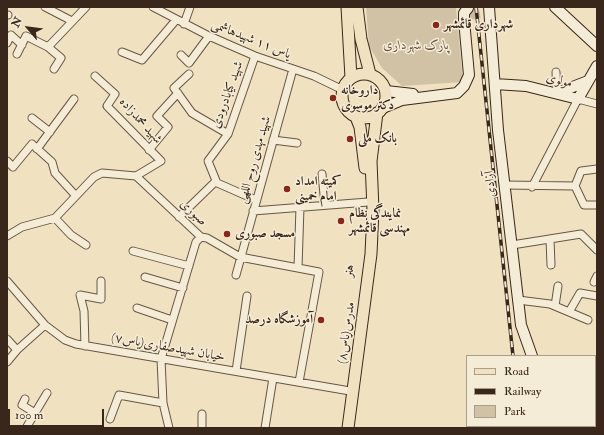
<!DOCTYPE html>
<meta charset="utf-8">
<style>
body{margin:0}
#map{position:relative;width:604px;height:435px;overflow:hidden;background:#f0e2c1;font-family:"IM FELL Double Pica",serif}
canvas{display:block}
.frame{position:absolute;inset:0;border:8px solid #38271a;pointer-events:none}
.legend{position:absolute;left:466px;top:355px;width:130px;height:72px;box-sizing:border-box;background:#f5ecd7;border:1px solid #a99d8b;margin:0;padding:5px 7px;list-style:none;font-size:12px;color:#38271a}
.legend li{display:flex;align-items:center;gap:8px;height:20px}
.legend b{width:20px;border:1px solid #a99d8b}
.north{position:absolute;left:8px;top:8px;width:40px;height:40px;-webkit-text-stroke:3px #f5ecd7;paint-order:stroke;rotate:298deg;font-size:11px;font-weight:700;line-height:16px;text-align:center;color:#38271a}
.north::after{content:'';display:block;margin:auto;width:14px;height:18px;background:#38271a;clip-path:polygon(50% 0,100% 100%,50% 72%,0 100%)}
.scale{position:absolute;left:8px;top:409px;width:96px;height:18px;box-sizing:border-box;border:2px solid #38271a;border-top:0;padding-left:5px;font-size:12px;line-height:14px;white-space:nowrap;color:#38271a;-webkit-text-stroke:3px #f5ecd7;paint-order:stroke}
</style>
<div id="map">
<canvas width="604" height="435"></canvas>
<div class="frame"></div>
<ul class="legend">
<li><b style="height:5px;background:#f0e2c1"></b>Road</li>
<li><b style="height:5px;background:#38271a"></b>Railway</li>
<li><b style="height:11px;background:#d1c2a5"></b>Park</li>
</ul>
<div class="north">N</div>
<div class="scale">100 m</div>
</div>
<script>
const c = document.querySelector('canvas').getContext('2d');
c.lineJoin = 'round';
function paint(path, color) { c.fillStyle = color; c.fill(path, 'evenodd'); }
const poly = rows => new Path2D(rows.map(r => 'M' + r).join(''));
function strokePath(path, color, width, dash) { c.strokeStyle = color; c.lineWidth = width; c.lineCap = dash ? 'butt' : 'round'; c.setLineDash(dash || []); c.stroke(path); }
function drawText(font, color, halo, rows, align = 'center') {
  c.font = font + ' "IM FELL Double Pica",Amiri,serif'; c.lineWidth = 3; c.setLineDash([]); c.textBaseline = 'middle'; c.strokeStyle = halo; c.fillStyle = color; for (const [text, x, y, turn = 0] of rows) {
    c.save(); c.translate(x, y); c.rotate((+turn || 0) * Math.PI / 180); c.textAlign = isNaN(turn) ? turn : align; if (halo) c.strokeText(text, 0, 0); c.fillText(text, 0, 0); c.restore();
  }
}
const green = poly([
 [366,7,456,7,463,82,402,86,382,68,369,46]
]);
const secondaryTunnel = poly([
 [470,15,480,13]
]);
const street = poly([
 [45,7,72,21],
 [153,7,209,36,255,56,314,76,343,90],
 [7,15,8,15],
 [184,24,190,7],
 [7,43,11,35,22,45],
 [48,47,61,58,54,69],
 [122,52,142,60,176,20],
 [17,54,26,36,48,47,86,7],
 [181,55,189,63,209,36],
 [556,72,557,93],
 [189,74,174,88,192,113,228,134],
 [95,76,115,94,107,106,161,161,136,176],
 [32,118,50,132],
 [273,140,297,143],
 [37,149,74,99],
 [149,150,168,127,157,116,178,93],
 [7,161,13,167,32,144,52,162,55,173,76,196],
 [322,174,325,205],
 [136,176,201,237,207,238,240,257,319,272,299,382],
 [217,183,208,161,228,134,255,56],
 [504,185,575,186,581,171,597,169],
 [575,186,584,205,597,205],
 [532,187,578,99,597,104],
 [253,211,368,202],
 [179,217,215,182,256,200],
 [55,218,71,235,86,245],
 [7,236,22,227,55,218,94,177,102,173,136,176],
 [550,239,551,265],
 [512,245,581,234,597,250],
 [133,251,189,266],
 [298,268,300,207],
 [236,275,293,69],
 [145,277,183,288],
 [7,281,45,325,65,340,76,344,350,391],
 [594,282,597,276],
 [518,300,550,304,588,320],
 [555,306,558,286],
 [137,308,172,320],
 [569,312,580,293,597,296],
 [7,339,17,350],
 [85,346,84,311,80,295,101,299,101,281],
 [7,362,17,350,45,325],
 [236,371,247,296],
 [595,385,597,384],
 [25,399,22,405,35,413],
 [202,414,202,428],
 [110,419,119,395,163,403],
 [26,428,47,393],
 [169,428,163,403,161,359,196,242,201,237],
 [265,428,273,378]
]);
const secondary = poly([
 [489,7,498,130,515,274,521,325,532,356],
 [555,7,597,46],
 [495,84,526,86,578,99,597,66],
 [386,91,413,94],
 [557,93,588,81],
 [383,108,402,100,457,93,464,86,469,75,464,20,464,13,468,8],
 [552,426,552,428]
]);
const primary = poly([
 [347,7,351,78],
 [357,7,361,39,370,74],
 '342 96a22 22 0 1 1 44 0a22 22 0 1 1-44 0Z',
 [356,117,360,127,365,168],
 [348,428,371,254,373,210,371,161,377,113]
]);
const rail = poly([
 [476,7,513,356],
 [520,426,521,428],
 [530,426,530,428],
 [537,426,537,428]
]);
const markers = [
 [436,25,4,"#8f2418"],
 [333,98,4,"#8f2418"],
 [350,139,4,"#8f2418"],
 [287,189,4,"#8f2418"],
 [341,221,4,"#8f2418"],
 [227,234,4,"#8f2418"],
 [321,320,4,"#8f2418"]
];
const poiNames = [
 ["شهرداری قائمشهر",444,25],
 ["داروخانه",341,91],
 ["دکتر موسوی",341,106],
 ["بانک ملی",358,139],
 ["کمیته امداد",295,182],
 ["امام خمینی",295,197],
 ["نمایندگی نظام",349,214],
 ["مهندسی قائمشهر",349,229],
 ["مسجد صبوری",235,234],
 ["آموزشگاه درصد",313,320,"right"]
];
const streetNames = [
 ["یاس ۱۱ شهیدهاشمی",251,40,22],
 ["مولوی",559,81,14],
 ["شهید کیابادرودی",228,95,-70],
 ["شهید محمدزاده",140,121,48],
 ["شهید مهدی روح اللهی",255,160,-74],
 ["آزادی",491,184,-96],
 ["صبوری",193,213,43],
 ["هنر",350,271,-83],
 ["مدرس(یاس۸)",347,333,-82],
 ["خیابان شهیدصفاری(یاس۷)",168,348,10]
];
const parkNames = [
 ["پارک شهرداری",416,46]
];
paint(green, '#d1c2a5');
strokePath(secondaryTunnel, '#cbbda0', 10, [10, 5]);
strokePath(street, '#665644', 9);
strokePath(secondary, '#38271a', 12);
strokePath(primary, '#38271a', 13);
strokePath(street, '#f5ecd7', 7);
strokePath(secondary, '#f5ecd7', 10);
strokePath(primary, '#f0e2c1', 11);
strokePath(rail, '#38271a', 3.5);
strokePath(rail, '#f5ecd7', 2, [6]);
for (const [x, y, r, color] of markers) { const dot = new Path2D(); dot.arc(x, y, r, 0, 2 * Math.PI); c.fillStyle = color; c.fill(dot); strokePath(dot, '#f5ecd7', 1.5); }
drawText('bold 13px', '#38271a', '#f5ecd7', poiNames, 'left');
drawText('13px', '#38271a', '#f5ecd7', streetNames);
drawText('italic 13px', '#5e4e3d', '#f5ecd7', parkNames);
</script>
